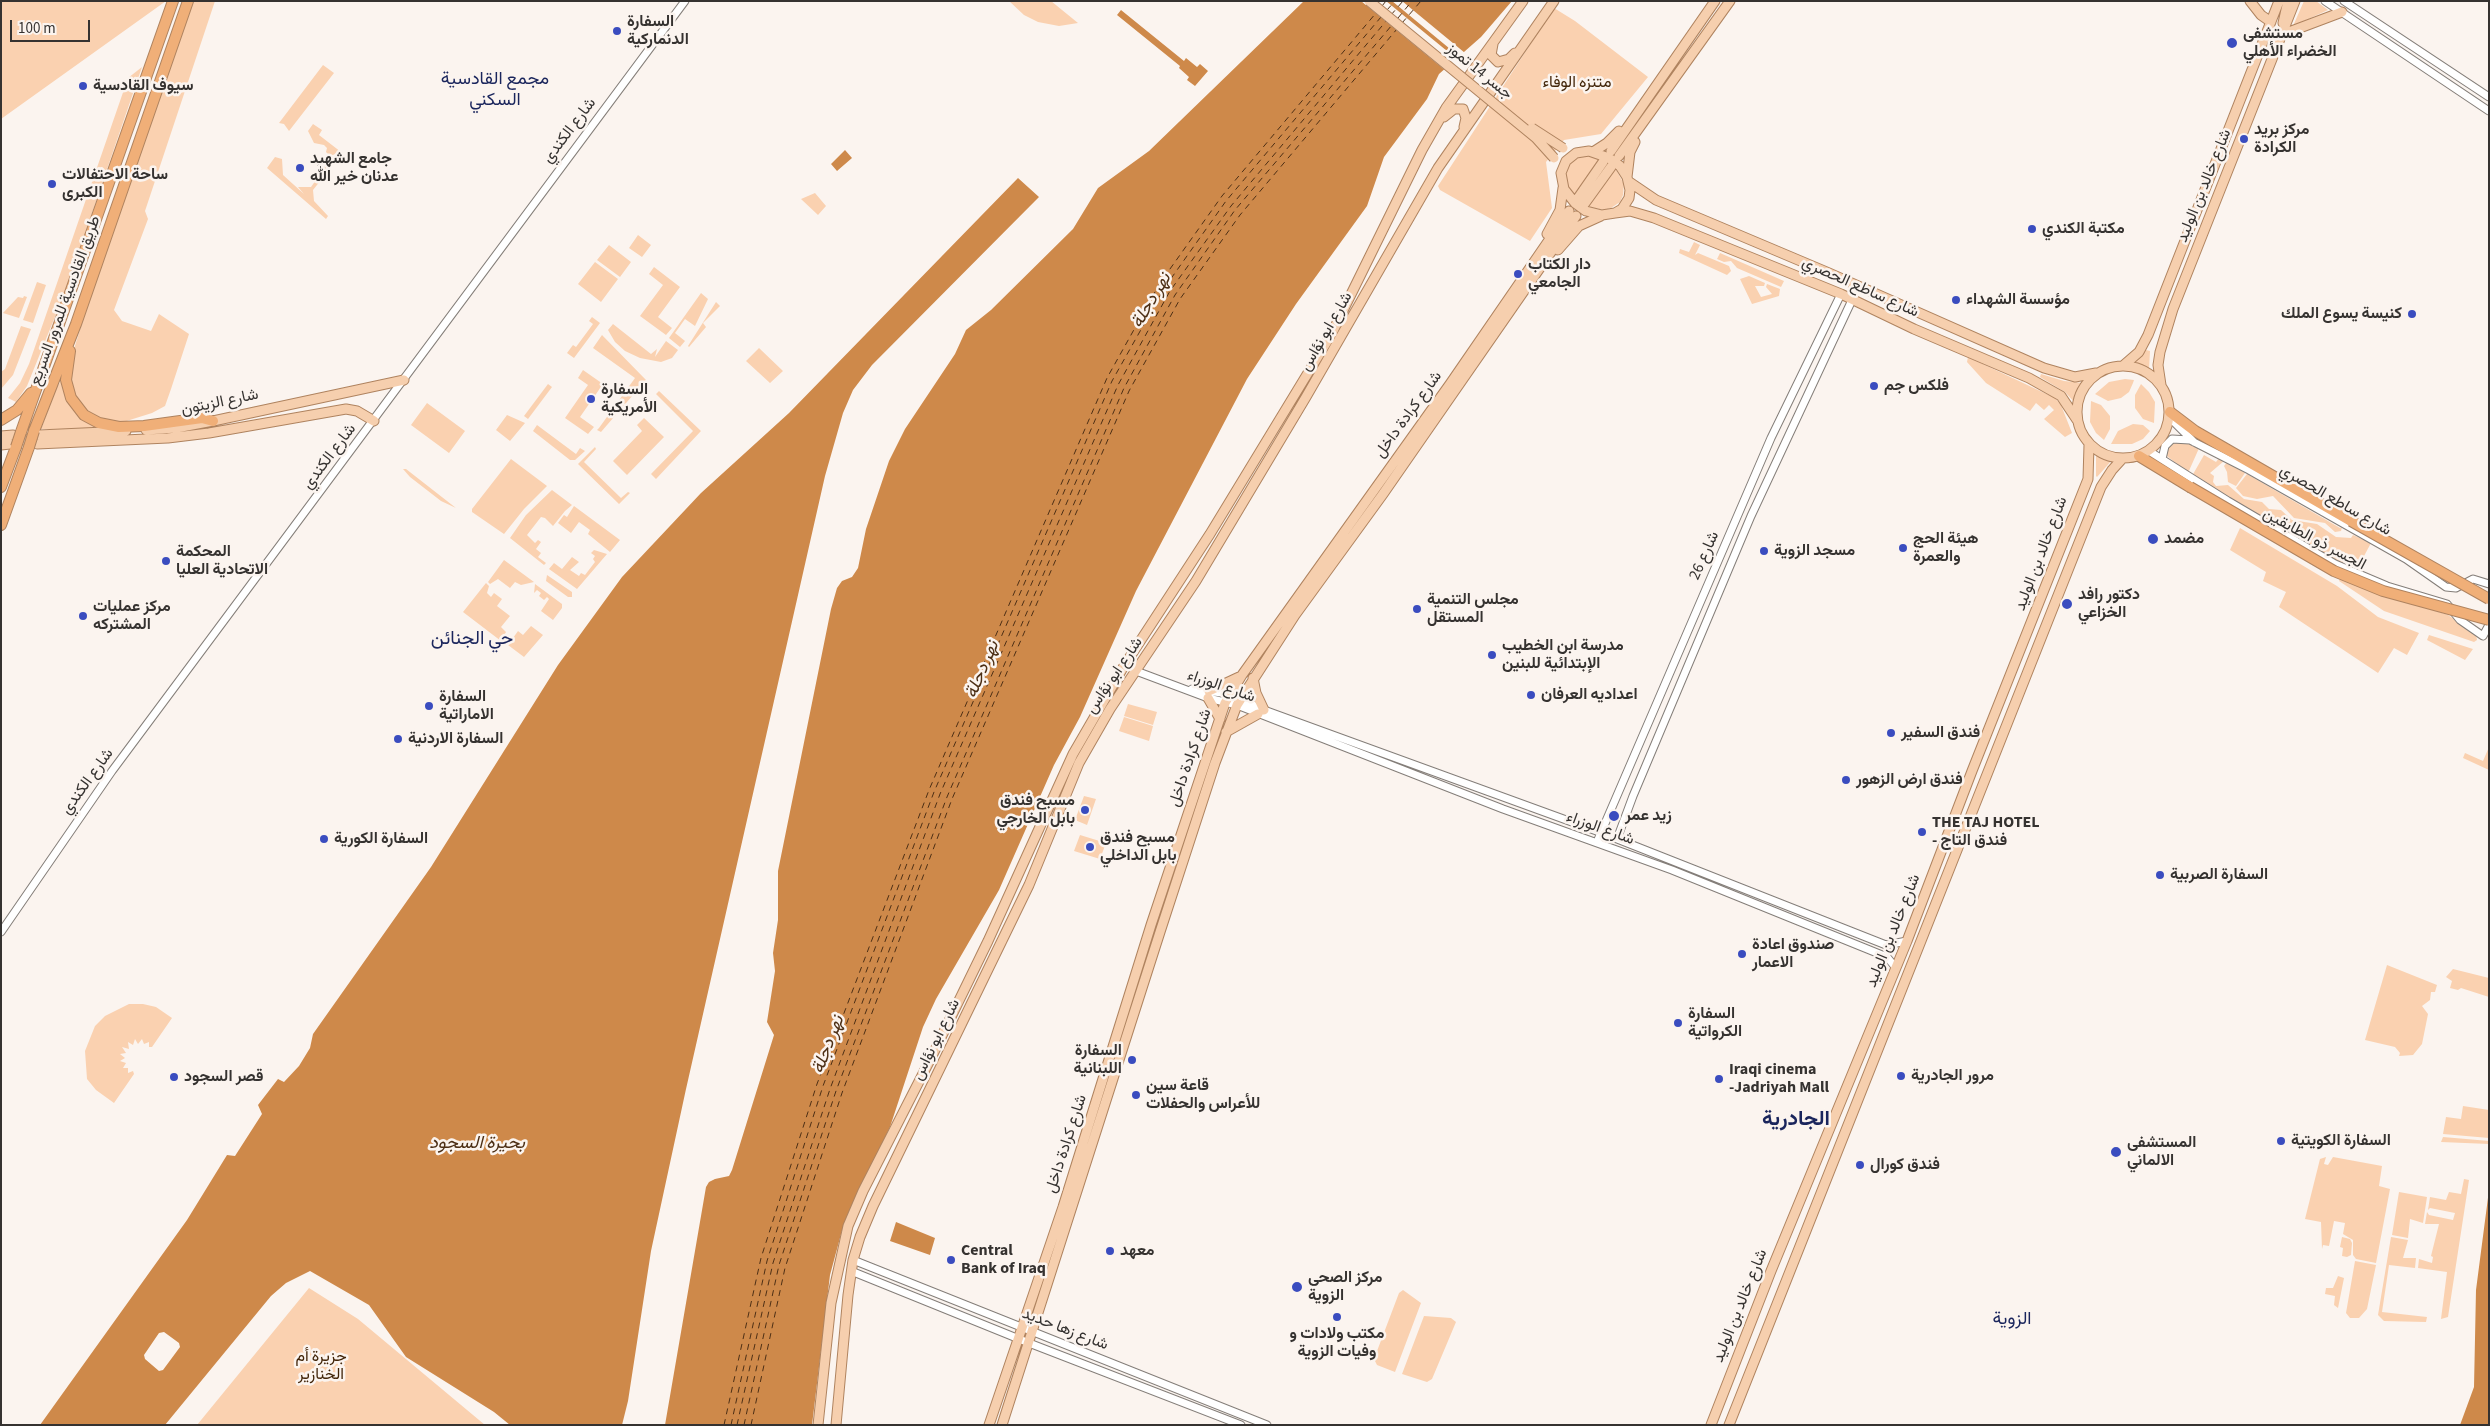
<!DOCTYPE html>
<meta charset="utf-8">
<style>
body{margin:0}
#map{position:relative;width:2490px;height:1426px;overflow:hidden;background:#fbf4ef;font-family:"Source Sans 3",sans-serif}
canvas{display:block}
.frame{position:absolute;inset:0;border:2px solid #353230;pointer-events:none}
.scale{position:absolute;left:10px;top:20px;width:80px;height:22px;box-sizing:border-box;border:2px solid #353230;border-top:0;padding-left:6px;font-size:15px;line-height:18px;white-space:nowrap;color:#353230;-webkit-text-stroke:4px #fbf4ef;paint-order:stroke}
</style>
<div id="map">
<canvas width="2490" height="1426"></canvas>
<div class="frame"></div>
<div class="scale">100 m</div>
</div>
<script>
const c = document.querySelector('canvas').getContext('2d');
c.lineJoin = 'round';
function paint(path, color) { c.fillStyle = color; c.fill(path, 'evenodd'); }
const poly = rows => new Path2D(rows.map(r => 'M' + r).join(''));
function strokePath(path, color, width, dash) { c.strokeStyle = color; c.lineWidth = width; c.lineCap = dash ? 'butt' : 'round'; c.setLineDash(dash || []); c.stroke(path); }
function drawText(font, color, halo, rows, align = 'center') {
  c.font = font + ' "Source Sans 3",Vazirmatn,sans-serif'; c.lineWidth = 5; c.setLineDash([]); c.textBaseline = 'middle'; c.strokeStyle = halo; c.fillStyle = color; for (const [text, x, y, turn = 0] of rows) {
    c.save(); c.translate(x, y); c.rotate((+turn || 0) * Math.PI / 180); c.textAlign = isNaN(turn) ? turn : align; if (halo) c.strokeText(text, 0, 0); c.fillText(text, 0, 0); c.restore();
  }
}
const green = poly([
 [1,1,166,1,1,119],
 [191,1,215,1,145,211,148,219,114,310,122,321,151,331,159,314,189,334,171,389,165,406,152,413,101,429,41,429,56,389,67,371,97,276],
 [1009,1,1051,1,1078,23,1059,26,1038,22,1024,15],
 [2304,1,2316,1,2328,10,2293,26],
 [1554,8,1575,21,1648,77,1601,134,1564,140,1546,162,1552,208,1530,241,1440,190,1438,186],
 [323,65,334,73,289,131,284,124,279,123],
 [142,67,65,292,27,386,16,402,8,398,20,383,29,364,128,78],
 [313,124,322,130,319,135,341,152,330,156,326,152,327,148,324,145,314,143,308,131],
 [338,155,340,156,313,190,314,201,328,216,326,219,267,168,275,157,282,159,283,175,304,194,298,187,311,187,321,173,321,162],
 [1592,155,1603,159,1576,199,1568,188,1565,173,1569,163,1578,157],
 [1614,166,1624,184,1623,195,1620,202,1611,208,1604,210,1586,206],
 [815,193,826,206,818,215,801,199],
 [638,235,651,245,642,257,629,248],
 [1694,242,1700,245,1695,255,1698,253,1729,266,1731,271,1727,275,1679,253,1680,249,1689,252],
 [609,245,631,262,620,277,597,260],
 [1720,253,1784,281,1781,287,1737,268,1731,261,1724,262,1717,259],
 [595,262,618,279,601,302,578,284],
 [654,267,680,287,658,317,672,328,666,335,640,316,663,285,649,274],
 [1749,276,1765,283,1764,286,1755,286,1761,297,1772,294,1766,287,1767,284,1780,289,1779,296,1752,304,1740,279],
 [37,282,46,285,33,323,23,320],
 [701,293,708,299,695,326,685,319,675,333,685,341,680,347,669,338],
 [24,296,27,297,19,318,3,313,18,297,23,298],
 [716,302,720,306,703,323,706,327,689,347,688,346],
 [592,317,600,323,574,358,567,353,573,345,576,347,593,324,589,321],
 [613,324,651,354,657,349,655,357,666,341,678,350,672,358,661,362,640,358,625,351,615,342,608,330],
 [21,326,31,329,13,375,1,389,1,372,5,369],
 [602,335,646,380,601,432,597,430,599,428,635,378,593,348],
 [759,348,783,371,770,383,746,361],
 [2146,350,2150,351,2149,370,2133,364],
 [1968,357,2055,398,2061,405,2072,433,2065,437,2044,419,2054,410,2049,405,2044,410,2036,403,2030,411,1986,383,1967,362],
 [583,370,603,384,580,417,594,427,588,434,565,418,588,385,578,378],
 [2041,374,2064,381,2084,383,2077,394,2075,403,2065,392,2040,377],
 [2125,379,2134,380,2133,383,2129,392,2121,398,2108,401,2095,394,2109,382],
 [548,384,552,387,528,419,524,416],
 [2141,384,2149,392,2155,402,2154,423,2143,419,2135,408,2135,395],
 [659,391,701,431,656,479,651,474,693,431,656,394],
 [2091,401,2101,405,2110,416,2110,429,2104,440,2096,433,2090,422],
 [427,403,465,431,449,453,411,425],
 [507,415,525,423,510,441,496,430],
 [644,418,664,437,627,475,613,461,642,431,637,425],
 [2133,424,2143,425,2150,431,2143,439,2132,444,2111,444,2118,431],
 [537,425,576,454,580,448,585,451,575,460,570,460,533,431],
 [2177,440,2200,446,2188,473,2167,456,2168,446],
 [595,447,596,449,584,462,621,498,628,492,630,493,619,504,578,464],
 [2096,454,2113,459,2097,477,2096,476],
 [2204,455,2216,462,2219,458,2224,461,2210,473,2214,476,2213,482,2216,486,2228,485,2244,499,2262,502,2269,509,2281,510,2292,520,2317,524,2336,537,2351,538,2353,535,2371,543,2357,569,2338,561,2192,476],
 [511,459,547,486,524,509,504,534,472,512,472,509],
 [2227,462,2245,473,2236,486,2228,482,2227,472,2224,466],
 [403,469,406,469,456,508,441,501,410,477],
 [2247,474,2340,528,2342,527,2341,531,2335,532,2325,523,2294,518,2273,496,2257,499,2243,496,2236,488],
 [552,490,572,505,565,511,553,526,545,518,541,517,527,535,535,543,538,540,541,542,536,549,541,553,538,557,546,563,544,565,510,538,526,515],
 [574,506,620,540,610,552,588,534,590,530,579,522,571,533,558,523,564,515,567,517],
 [2240,528,2337,586,2378,617,2419,633,2407,655,2394,648,2378,673,2279,607,2286,592,2263,581,2266,572,2230,550],
 [594,550,607,554,577,589,549,569,554,563,562,569,572,557,579,562,570,570,579,576,581,573,585,575,595,562,593,559,595,556,591,553],
 [504,560,534,582,521,585,515,582,510,588,498,579,490,584,488,582],
 [547,575,572,592,572,597,568,597,546,581],
 [2340,579,2448,615,2476,634,2477,640,2474,642,2384,611,2339,581],
 [486,583,489,586,487,593,491,597,494,593,502,599,497,606,510,616,501,627,506,632,501,641,463,612],
 [535,584,562,604,562,608,553,620,541,611,549,599,547,597,544,600,539,596,541,593,537,590,534,593],
 [531,626,543,635,524,657,508,645,518,631,523,635],
 [2429,635,2473,649,2465,660,2427,640],
 [1128,704,1157,712,1153,725,1124,716],
 [1124,717,1153,726,1149,741,1119,731],
 [2489,747,2489,770,2463,758,2465,753,2483,761],
 [1084,796,1096,799,1087,825,1075,820],
 [1080,835,1106,843,1100,859,1074,851],
 [2387,965,2437,985,2435,992,2431,992,2430,1000,2422,1006,2428,1014,2422,1044,2413,1055,2399,1056,2400,1053,2395,1047,2365,1040],
 [2453,969,2489,978,2489,997,2461,988,2458,990,2450,988,2452,981,2446,977],
 [129,1004,143,1004,156,1007,172,1018,152,1047,149,1047,149,1042,144,1044,142,1039,138,1044,135,1039,133,1045,128,1042,129,1049,122,1047,126,1053,120,1054,125,1058,120,1061,126,1063,123,1068,128,1068,128,1073,133,1071,134,1074,114,1103,96,1090,87,1079,85,1051,95,1026,105,1016],
 [2463,1106,2489,1110,2489,1138,2443,1134,2446,1117,2461,1119],
 [2443,1137,2489,1141,2489,1144,2441,1142],
 [2326,1157,2324,1164,2328,1165,2333,1157,2382,1166,2379,1186,2390,1189,2376,1263,2356,1259,2353,1255,2353,1240,2343,1234,2345,1223,2334,1221,2329,1246,2323,1245,2322,1249,2321,1222,2305,1219,2320,1159],
 [2464,1179,2469,1180,2448,1317,2441,1319,2447,1272,2418,1268,2419,1259,2432,1263,2433,1257,2431,1256,2439,1224,2425,1224,2427,1212,2429,1215,2453,1220,2455,1213,2430,1208,2428,1210,2430,1197,2446,1200,2449,1192,2461,1194],
 [2399,1192,2427,1197,2423,1223,2410,1219,2408,1238,2392,1235],
 [2342,1237,2350,1239,2352,1243,2351,1255,2347,1257,2342,1256,2343,1248,2340,1247],
 [2391,1237,2408,1240,2403,1258,2416,1258,2415,1268,2389,1265,2382,1312,2427,1317,2426,1322,2384,1321,2378,1315],
 [2355,1261,2376,1265,2367,1309,2359,1318,2350,1318,2346,1313],
 [2338,1276,2344,1278,2338,1308,2334,1305,2335,1296,2325,1294,2326,1288,2333,1288],
 [309,1288,358,1319,485,1425,197,1425],
 [1403,1290,1421,1303,1395,1372,1377,1365,1374,1359,1399,1293],
 [1424,1316,1451,1318,1456,1322,1432,1379,1427,1382,1402,1374]
]);
const water = poly([
 [1304,1,1512,1,1481,37,1439,74,1427,99,1384,157,1367,206,1296,304,1247,379,1136,591,1080,717,1054,765,999,890,936,999,923,1027,890,1127,844,1223,830,1275,812,1425,665,1425,706,1187,709,1182,715,1179,729,1176,732,1170,774,1035,767,1022,775,971,773,953,778,920,778,871,831,609,837,588,842,581,852,577,858,568,866,529,889,461,905,429,955,354,966,330,991,310,1073,229,1098,188,1149,151],
 [1121,10,1184,61,1186,58,1197,67,1200,64,1208,71,1195,86,1187,80,1189,77,1179,68,1180,66,1117,15],
 [845,150,852,158,837,171,831,164],
 [1018,178,1039,197,872,365,853,390,843,413,825,476,686,1089,651,1251,628,1401,622,1425,510,1425,494,1412,406,1357,369,1305,310,1271,286,1283,271,1296,165,1425,40,1425,187,1220,227,1155,235,1156,262,1114,258,1105,278,1079,284,1082,299,1066,310,1048,313,1034,431,867,558,665,622,577,701,493,789,413],
 [164,1332,179,1343,180,1347,163,1370,159,1371,145,1359,144,1355,159,1333],
 [2489,1190,2489,1425,2460,1425,2474,1387,2476,1290],
 [896,1222,935,1238,930,1255,890,1241]
]);
const pier = poly([
 [1361,1,1386,1,1458,60,1446,71],
 [1392,1,1402,1,1465,53,1461,58]
]);
const ferry = poly([
 [1382,6,1386,1],
 [1387,10,1395,1],
 [1391,15,1403,1],
 [1398,18,1412,1],
 [1402,23,1421,1],
 [724,1425,761,1258,817,1084,929,790,1107,378,1160,283,1222,196,1376,13],
 [731,1425,767,1261,823,1086,934,792,1112,381,1165,287,1226,201,1381,17],
 [737,1425,773,1263,830,1089,940,794,1118,385,1170,291,1231,206,1387,20],
 [744,1425,779,1265,836,1091,947,797,1124,388,1175,295,1235,210,1392,25],
 [751,1425,785,1268,842,1093,952,799,1129,391,1180,299,1240,215,1397,29]
]);
const minor = poly([
 [2325,1,2489,111],
 [2344,1,2489,97],
 [2169,417,2194,442],
 [2149,451,2228,501,2335,564,2387,586,2447,604,2460,620,2483,636,2489,625],
 [2162,459,2165,446,2172,439,2190,440,2249,470,2406,559,2446,587,2456,588,2473,579,2489,584],
 [1136,671,1208,698,1237,705,1503,809,1672,870,1887,957,1896,968],
 [1192,689,1229,694,1264,710,1602,833,1886,945,1907,941],
 [1617,839,1633,796,1751,516,1852,300],
 [1597,842,1771,438,1841,294],
 [1,932,112,771,685,1],
 [853,1260,1267,1425],
 [851,1271,1029,1343,1241,1425]
]);
const major = poly([
 [2250,1,2261,15,2271,22],
 [2283,23,2288,1],
 [2281,35,2342,12],
 [1493,44,1491,55,1498,62,1509,59,1515,53],
 [1444,117,1454,109,1463,109,1466,118,1464,127],
 [1589,151,1609,158,1620,166,1627,177,1630,190,1629,198,1622,209,1615,213,1602,215,1586,211,1575,203,1564,189,1561,173,1566,161,1576,153,1589,151],
 [1611,151,1715,1],
 [1593,152,1607,143,1619,131],
 [1619,156,1730,1],
 [1627,177,1630,152,1635,142],
 [1628,181,1656,200,1829,273,2044,368,2075,377,2096,373],
 [1578,198,1603,162],
 [1585,203,1611,167],
 [1615,213,1630,211,1654,218,1841,294,1914,329,2029,378,2061,396,2077,420],
 [1547,234,1560,210,1563,188],
 [1558,250,1579,226,1601,216],
 [2124,365,2139,352,2148,335,2279,1],
 '2077 412a46 46 0 1 1 92 0a46 46 0 1 1-92 0Z',
 [2161,385,2158,365,2160,352,2173,309,2295,1],
 [146,430,176,428,213,421,404,380],
 [39,435,126,431],
 [1,436,13,435],
 [37,444,168,438,209,433,346,409,357,411,374,421],
 [1,445,10,444],
 [1253,678,1256,693,1264,710],
 [1209,691,1239,677],
 [1208,698,1220,719],
 [1226,732,1258,714],
 [818,1425,831,1303,848,1226,863,1191,932,1056,988,941,1073,754,1124,666,1210,534,1331,335,1422,150,1446,108,1523,1],
 [836,1425,848,1295,853,1260,860,1237,873,1206,1029,885,1079,763,1110,709,1196,581,1306,397,1438,168,1554,1],
 [989,1425,1063,1207,1151,925,1225,703,1242,675,1450,384,1569,211],
 [1002,1425,1160,932,1215,763,1237,705,1295,615,1383,494,1576,216],
 [1711,1425,1771,1271,1907,941,1972,771,2088,479,2089,445],
 [1729,1425,2101,487,2112,470,2122,459]
]);
const highway = poly([
 [70,351,66,380,71,398,84,415,99,423,119,427,144,426,202,418,213,421],
 [2170,412,2195,431,2351,521],
 [1,420,17,410,31,393],
 [34,431,76,324,188,1],
 [21,432,173,1],
 [2139,456,2190,487],
 [1,487,16,447],
 [1,525,29,447]
]);
const majorBridge = poly([
 [1369,1,1536,138,1554,158],
 [1532,128,1563,148]
]);
const highwayBridge = poly([
 [16,447,21,432],
 [29,447,34,431],
 [2190,487,2334,571,2383,591,2489,620],
 [2351,521,2489,599]
]);
const markers = [
 [617,31,5,"#3a4cbf"],
 [2232,43,6,"#3a4cbf"],
 [83,86,5,"#3a4cbf"],
 [2244,139,5,"#3a4cbf"],
 [300,168,5,"#3a4cbf"],
 [52,184,5,"#3a4cbf"],
 [2032,229,5,"#3a4cbf"],
 [1518,274,5,"#3a4cbf"],
 [1956,300,5,"#3a4cbf"],
 [2412,314,5,"#3a4cbf"],
 [1874,386,5,"#3a4cbf"],
 [591,399,5,"#3a4cbf"],
 [2153,539,6,"#3a4cbf"],
 [1903,548,5,"#3a4cbf"],
 [1764,551,5,"#3a4cbf"],
 [166,561,5,"#3a4cbf"],
 [2067,604,6,"#3a4cbf"],
 [1417,609,5,"#3a4cbf"],
 [83,616,5,"#3a4cbf"],
 [1492,655,5,"#3a4cbf"],
 [1531,695,5,"#3a4cbf"],
 [429,706,5,"#3a4cbf"],
 [1891,733,5,"#3a4cbf"],
 [398,739,5,"#3a4cbf"],
 [1846,780,5,"#3a4cbf"],
 [1085,810,5,"#3a4cbf"],
 [1614,816,6,"#3a4cbf"],
 [1922,832,5,"#3a4cbf"],
 [324,839,5,"#3a4cbf"],
 [1090,847,5,"#3a4cbf"],
 [2160,875,5,"#3a4cbf"],
 [1742,954,5,"#3a4cbf"],
 [1678,1023,5,"#3a4cbf"],
 [1132,1060,5,"#3a4cbf"],
 [1901,1076,5,"#3a4cbf"],
 [174,1077,5,"#3a4cbf"],
 [1719,1079,5,"#3a4cbf"],
 [1136,1095,5,"#3a4cbf"],
 [2281,1141,5,"#3a4cbf"],
 [2116,1152,6,"#3a4cbf"],
 [1860,1165,5,"#3a4cbf"],
 [1110,1251,5,"#3a4cbf"],
 [951,1260,5,"#3a4cbf"],
 [1297,1287,6,"#3a4cbf"],
 [1337,1317,5,"#3a4cbf"]
];
const poiNames = [
 ["السفارة",627,22],
 ["الدنماركية",627,40],
 ["مستشفى",2243,34],
 ["الخضراء الأهلي",2243,52],
 ["سيوف القادسية",93,86],
 ["مركز بريد",2254,130],
 ["الكرادة",2254,148],
 ["جامع الشهيد",310,159],
 ["عدنان خير الله",310,177],
 ["ساحة الاحتفالات",62,175],
 ["الكبرى",62,193],
 ["مكتبة الكندي",2042,229],
 ["دار الكتاب",1528,265],
 ["الجامعي",1528,283],
 ["مؤسسة الشهداء",1966,300],
 ["كنيسة يسوع الملك",2402,314,"right"],
 ["فلكس جم",1884,386],
 ["السفارة",601,390],
 ["الأمريكية",601,408],
 ["هيئة الحج",1913,539],
 ["والعمرة",1913,557],
 ["مضمد",2164,539],
 ["مسجد الزوية",1774,551],
 ["المحكمة",176,552],
 ["الاتحادية العليا",176,570],
 ["دكتور رافد",2078,595],
 ["الخزاعي",2078,613],
 ["مجلس التنمية",1427,600],
 ["المستقل",1427,618],
 ["مركز عمليات",93,607],
 ["المشتركه",93,625],
 ["مدرسة ابن الخطيب",1502,646],
 ["الإبتدائية للبنين",1502,664],
 ["اعداديه العرفان",1541,695],
 ["السفارة",439,697],
 ["الاماراتية",439,715],
 ["فندق السفير",1901,733],
 ["السفارة الاردنية",408,739],
 ["فندق ارض الزهور",1856,780],
 ["مسبح فندق",1075,801,"right"],
 ["بابل الخارجي",1075,819,"right"],
 ["زيد عمر",1625,816],
 ["THE TAJ HOTEL",1932,823],
 ["- فندق التاج",1932,841],
 ["مسبح فندق",1100,838],
 ["بابل الداخلي",1100,856],
 ["السفارة الكورية",334,839],
 ["السفارة الصربية",2170,875],
 ["صندوق اعادة",1752,945],
 ["الاعمار",1752,963],
 ["السفارة",1688,1014],
 ["الكرواتية",1688,1032],
 ["السفارة",1122,1051,"right"],
 ["اللبنانية",1122,1069,"right"],
 ["Iraqi cinema",1729,1070],
 ["-Jadriyah Mall",1729,1088],
 ["مرور الجادرية",1911,1076],
 ["قصر السجود",184,1077],
 ["قاعة سين",1146,1086],
 ["للأعراس والحفلات",1146,1104],
 ["السفارة الكويتية",2291,1141],
 ["المستشفى",2127,1143],
 ["الالماني",2127,1161],
 ["فندق كورال",1870,1165],
 ["Central",961,1251],
 ["Bank of Iraq",961,1269],
 ["معهد",1120,1251],
 ["مركز الصحي",1308,1278],
 ["الزوية",1308,1296],
 ["مكتب ولادات و",1337,1334,"center"],
 ["وفيات الزوية",1337,1352,"center"]
];
const streetNames = [
 ["جسر 14 تموز",1479,72,39],
 ["شارع الكندي",570,131,-53],
 ["شارع خالد بن الوليد",2205,186,-68],
 ["شارع ساطع الحصري",1860,288,24],
 ["طريق القادسية للمرور السريع",66,301,-70],
 ["شارع ابو نؤاس",1327,332,-60],
 ["شارع الزيتون",220,403,-12],
 ["شارع كرادة داخل",1409,415,-54],
 ["شارع الكندي",330,457,-53],
 ["شارع ساطع الحصري",2335,501,30],
 ["الجسر ذو الطابقين",2314,540,28],
 ["شارع خالد بن الوليد",2042,554,-69],
 ["شارع 26",1705,556,-66],
 ["شارع ابو نؤاس",1115,676,-56],
 ["شارع الوزراء",1221,687,19],
 ["شارع كرادة داخل",1191,758,-71],
 ["شارع الكندي",88,782,-54],
 ["شارع الوزراء",1600,829,20],
 ["شارع خالد بن الوليد",1894,931,-68],
 ["شارع ابو نؤاس",937,1040,-64],
 ["شارع كرادة داخل",1067,1144,-72],
 ["شارع خالد بن الوليد",1741,1306,-68],
 ["شارع زها حديد",1065,1330,21]
];
const parkNames = [
 ["متنزه الوفاء",1577,83],
 ["جزيرة أم",321,1357],
 ["الخنازير",321,1375]
];
const neighbourhoodNames = [
 ["مجمع القادسية",495,80],
 ["السكني",495,101],
 ["الزوية",2012,1320]
];
const waterNames = [
 ["نهر دجلة",1152,301,-59],
 ["نهر دجلة",983,670,-67],
 ["نهر دجلة",829,1045,-69],
 ["بحيرة السجود",477,1144]
];
const quarterNames = [
 ["حي الجنائن",472,640]
];
const districtNames = [
 ["الجادرية",1796,1120]
];
paint(green, '#fad1b0');
paint(water, '#ce894a');
paint(pier, '#fbf4ef');
strokePath(ferry, '#4d2f15', 1, [6, 5]);
strokePath(minor, '#847e79', 9);
strokePath(major, '#af835f', 11);
strokePath(highway, '#af835f', 12);
strokePath(minor, '#fff', 7);
strokePath(major, '#f6cfae', 9);
strokePath(highway, '#f0af78', 10);
strokePath(majorBridge, '#af835f', 11, []);
strokePath(highwayBridge, '#af835f', 12, []);
strokePath(majorBridge, '#f6cfae', 9);
strokePath(highwayBridge, '#f0af78', 10);
for (const [x, y, r, color] of markers) { const dot = new Path2D(); dot.arc(x, y, r, 0, 2 * Math.PI); c.fillStyle = color; c.fill(dot); strokePath(dot, '#fbf4ef', 2); }
drawText('bold 16px', '#353230', '#fbf4ef', poiNames, 'left');
drawText('16px', '#353230', '#fbf4ef', streetNames);
drawText('16px', '#412408', '#fbf4ef', parkNames);
drawText('18px', '#1a255c', '#fbf4ef', neighbourhoodNames);
drawText('italic 18px', '#4d2f15', '#fbf4ef', waterNames);
drawText('19px', '#1a255c', '#fbf4ef', quarterNames);
drawText('bold 21px', '#1a255c', '#fbf4ef', districtNames);
</script>
